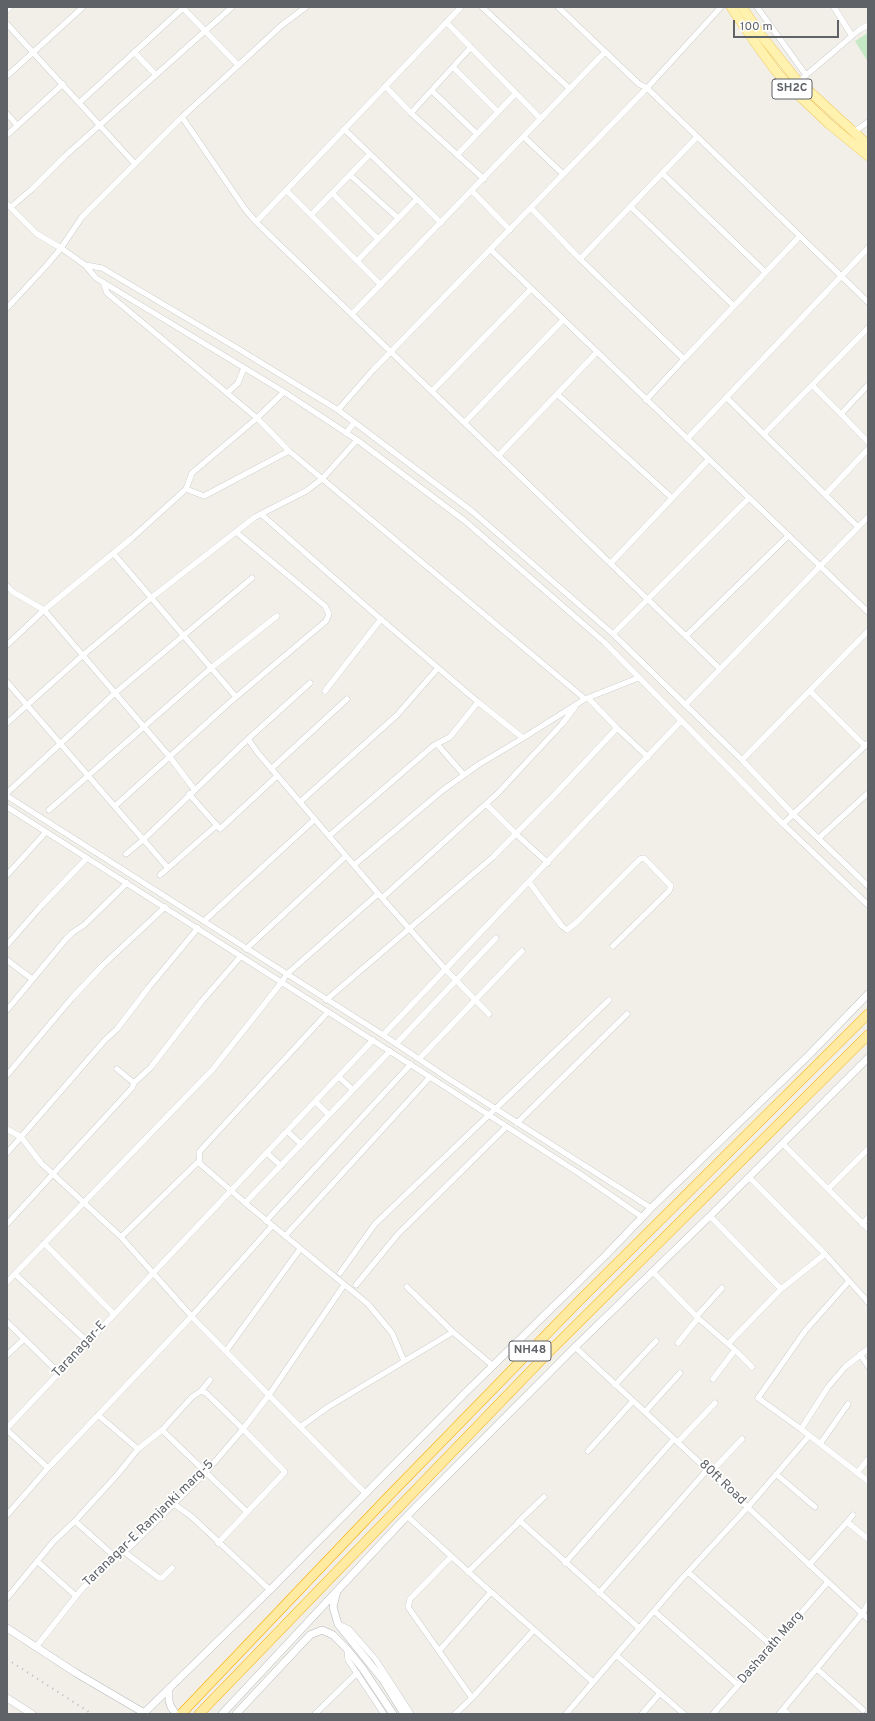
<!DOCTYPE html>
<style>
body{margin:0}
#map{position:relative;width:875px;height:1721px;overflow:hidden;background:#f1efe8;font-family:Overpass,sans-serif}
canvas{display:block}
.frame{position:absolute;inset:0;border:8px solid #5f6368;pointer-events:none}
.scale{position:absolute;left:733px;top:20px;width:106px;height:18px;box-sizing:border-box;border:2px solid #5f6368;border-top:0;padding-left:5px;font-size:12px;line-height:14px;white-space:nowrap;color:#5f6368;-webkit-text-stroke:3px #fff;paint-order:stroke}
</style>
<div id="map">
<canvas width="875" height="1721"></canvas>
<div class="frame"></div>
<div class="scale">100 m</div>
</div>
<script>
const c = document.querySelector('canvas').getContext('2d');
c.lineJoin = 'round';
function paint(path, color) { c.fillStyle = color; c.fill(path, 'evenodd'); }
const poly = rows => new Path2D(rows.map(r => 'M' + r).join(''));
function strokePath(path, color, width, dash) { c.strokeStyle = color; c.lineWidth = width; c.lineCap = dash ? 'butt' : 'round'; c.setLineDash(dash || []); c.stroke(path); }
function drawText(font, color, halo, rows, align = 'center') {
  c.font = font + ' Overpass,sans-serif'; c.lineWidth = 3.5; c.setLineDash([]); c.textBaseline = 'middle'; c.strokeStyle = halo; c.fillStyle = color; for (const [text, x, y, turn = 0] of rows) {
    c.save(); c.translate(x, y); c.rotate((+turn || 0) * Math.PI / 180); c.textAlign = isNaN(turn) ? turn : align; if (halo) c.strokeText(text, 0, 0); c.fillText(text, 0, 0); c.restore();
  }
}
const green = poly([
 [868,33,868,62,855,41]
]);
const minor = poly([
 [182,7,238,65],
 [461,7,256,222,720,669],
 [482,7,570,89],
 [558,7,639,84,647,88,868,302],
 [757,7,806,75],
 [834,7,852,36],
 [7,10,10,7],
 [446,22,541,119],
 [7,24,135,164],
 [134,52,156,75],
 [453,67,498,112],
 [7,76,83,7],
 [797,83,859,30,868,25],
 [385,86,411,113,471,47],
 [432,91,477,134],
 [80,102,183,8],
 [411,113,484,179],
 [7,114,17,125],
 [182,117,245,209,256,222],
 [344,129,417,199],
 [854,132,868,122],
 [7,135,63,84],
 [524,137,563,174],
 [697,137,580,259,684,359,800,236],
 [457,155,516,93],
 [662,173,765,272],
 [350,175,398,218],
 [286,190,357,261,417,199,441,223],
 [472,191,510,230],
 [332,193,378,239],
 [7,204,37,234,61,248,82,217,182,117,282,25,306,7],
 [630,206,734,306],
 [11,207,32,189,65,156,232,7],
 [531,208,580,259],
 [311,215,370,154],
 [491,250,868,612],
 [357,261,381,285],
 [103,282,107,293,257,418,289,451,585,699,638,678],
 [7,308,47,265,61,248,85,265],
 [352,314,605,52],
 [812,385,841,414],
 [868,385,841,414,868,442],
 [432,391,531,289],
 [227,393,238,383,244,368],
 [557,394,672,498],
 [726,397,858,527],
 [646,400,684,359],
 [338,410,373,370,647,88,721,7],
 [465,422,563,320],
 [346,433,354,423],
 [764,434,868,328],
 [687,439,868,248],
 [499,455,597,352],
 [186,489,204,496,289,451],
 [825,495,868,449],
 [261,514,376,615,478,702,523,738,585,699],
 [113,553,236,697],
 [611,563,708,460],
 [7,586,13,592,44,610,169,756,194,789],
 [613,634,749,498],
 [686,636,788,536],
 [7,645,44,610,132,538,186,489,192,473,257,418,284,392],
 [7,682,168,868],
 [325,691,381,619],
 [810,691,865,746],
 [589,699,617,728,648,757],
 [685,705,868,517],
 [7,723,82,656,151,598,255,517,306,491,322,479,357,440],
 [248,739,258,753,382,898,446,970,489,1014],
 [437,744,464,775],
 [742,760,868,631],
 [271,769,347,699],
 [7,793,115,693,252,578],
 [189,794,220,829,277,776],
 [7,796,383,1035,449,1079,651,1208],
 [300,802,397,715,438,668],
 [486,804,516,834,548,863],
 [115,806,229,703,326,621,329,614,325,606,236,532],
 [7,807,430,1077,580,1174,642,1217],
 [49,810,211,668,277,616],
 [783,824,868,743],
 [329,836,433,746,450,737,478,702],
 [819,838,868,793],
 [126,854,144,839,248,739,310,683],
 [354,865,443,790,478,765,523,738],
 [7,875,46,832],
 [160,875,217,825],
 [529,882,561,925,567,930,577,922,640,859,644,858,671,886,669,891,613,946],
 [868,886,793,814,742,760,613,634,473,512,338,410,237,348,102,268,85,265,96,278,284,392,357,440,465,521,604,642,783,824,868,905],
 [382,898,497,794,562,724,575,707],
 [204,921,315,819],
 [7,945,41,906,87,858],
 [246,949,346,856],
 [7,960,32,979],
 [326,1000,493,857,558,791,617,728],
 [7,1010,66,939,72,933,84,925,127,883],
 [383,1035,681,721],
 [396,1044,496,938],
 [419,1059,522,951],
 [7,1075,71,999,103,965,165,907],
 [339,1077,353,1090],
 [134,1083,151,1067,202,1001,241,956],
 [316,1102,329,1115],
 [517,1123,627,1014],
 [7,1129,21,1137,41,1163,121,1237,194,1319,366,1494],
 [287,1131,301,1144],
 [783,1144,868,1229],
 [7,1153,105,1040,117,1029,149,987,198,928],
 [267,1153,281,1166],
 [200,1164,199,1152,328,1012],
 [749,1177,825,1254,868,1302],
 [828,1189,868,1149],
 [245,1203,390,1051],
 [710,1216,781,1289],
 [266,1221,411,1064],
 [7,1224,132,1088,134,1083,117,1069],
 [862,1224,868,1218],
 [285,1236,430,1077],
 [121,1237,198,1162,250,1207,368,1304,392,1333,404,1361],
 [44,1243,114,1314],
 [653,1272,698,1318,735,1350,752,1367],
 [340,1273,375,1224,609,1000],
 [15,1274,88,1342],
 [849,1281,805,1331,758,1398,801,1429,868,1481],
 [7,1282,213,1069,281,983,287,974,378,894],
 [356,1285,398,1234,506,1127],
 [407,1287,453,1332,493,1366],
 [697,1316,722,1288],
 [7,1322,59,1373],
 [678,1343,698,1318],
 [728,1344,781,1289,825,1254],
 [575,1347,868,1619],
 [226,1351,300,1249],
 [860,1354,868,1366],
 [7,1355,24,1339],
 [713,1379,735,1350],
 [615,1385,656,1341],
 [201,1391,210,1380],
 [645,1412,680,1373],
 [98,1415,138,1449],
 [300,1427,328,1407,453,1332],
 [7,1428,373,1040],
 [801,1429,828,1387,845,1367,868,1349],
 [7,1430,48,1468],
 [162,1430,247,1512],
 [678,1442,715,1403],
 [820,1444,848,1404],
 [588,1451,633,1401],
 [710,1473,742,1439],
 [857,1473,868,1459],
 [776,1474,815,1507],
 [174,1504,192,1517,270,1590],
 [7,1515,48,1468,192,1316,272,1226],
 [407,1516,473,1576,593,1682],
 [75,1521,114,1556],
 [518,1522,544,1497],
 [847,1522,853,1515],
 [123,1551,159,1578,162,1578,172,1568],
 [451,1557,410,1599,408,1607,472,1698],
 [37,1561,76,1596],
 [565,1563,674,1439],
 [809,1565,847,1522,868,1539],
 [468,1572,520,1521,639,1628],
 [688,1572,772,1646],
 [599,1593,707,1470],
 [7,1598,53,1542,75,1521,117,1475,138,1449,162,1430,192,1397,201,1391,206,1393,243,1429,285,1472,218,1543],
 [654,1611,738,1685],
 [338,1624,349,1629,376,1660,411,1714],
 [36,1647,81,1590,114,1556,129,1548,206,1472,243,1429,269,1395,344,1285],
 [347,1649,348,1660,384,1714],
 [439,1651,491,1592],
 [616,1655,684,1714],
 [817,1669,863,1710],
 [783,1710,788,1714],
 [315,1714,357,1673],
 [455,1714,472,1698,534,1630],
 [566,1714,677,1584,748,1507,809,1436],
 [642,1714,660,1693],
 [713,1714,828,1582],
 [779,1714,862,1614,868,1604]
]);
const tertiary = poly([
 [337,1591,333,1607,338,1624,383,1680,404,1714],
 [7,1628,76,1673,146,1714],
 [169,1690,169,1701,171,1707,176,1714],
 [7,1698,32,1714],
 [144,1713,270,1590,466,1392,606,1255,651,1208,809,1055,868,994],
 [222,1714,407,1516,575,1347,710,1216,868,1058],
 [236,1714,310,1635,322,1630,333,1635,347,1649,363,1669,393,1714]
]);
const primary = poly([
 [731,7,754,41,775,70,791,88,829,124,868,156],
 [742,7,761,35,796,79,868,145]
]);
const trunk = poly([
 [181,1714,384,1501,579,1301,868,1014],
 [199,1714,549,1352,868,1035]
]);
const rail = poly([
 [7,1659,92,1714]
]);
const shields = [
 [792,89,40],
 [530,1351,42]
];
const shieldNames = [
 ["SH2C",792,89],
 ["NH48",530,1351]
];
const streetNames = [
 ["Taranagar-E",80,1350,-47],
 ["80ft Road",722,1483,43],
 ["Taranagar-E Ramjanki marg-5",149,1524,-44],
 ["Dasharath Marg",771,1648,-49]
];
paint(green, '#c5e8c5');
strokePath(minor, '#b5b8bc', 6);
strokePath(tertiary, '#b5b8bc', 8);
strokePath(primary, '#f2c960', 10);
strokePath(trunk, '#f9ab00', 10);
strokePath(minor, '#fff', 5.5);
strokePath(tertiary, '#fff', 7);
strokePath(primary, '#fff2af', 9);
strokePath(trunk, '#feeaa1', 9);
strokePath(rail, '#b6b7b8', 2, [1, 5]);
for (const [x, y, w] of shields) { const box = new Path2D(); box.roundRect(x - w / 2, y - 10, w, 20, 3); c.fillStyle = '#fff'; c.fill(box); strokePath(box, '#5f6368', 1); }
drawText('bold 12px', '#5f6368', null, shieldNames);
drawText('13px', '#5f6368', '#fff', streetNames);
</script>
